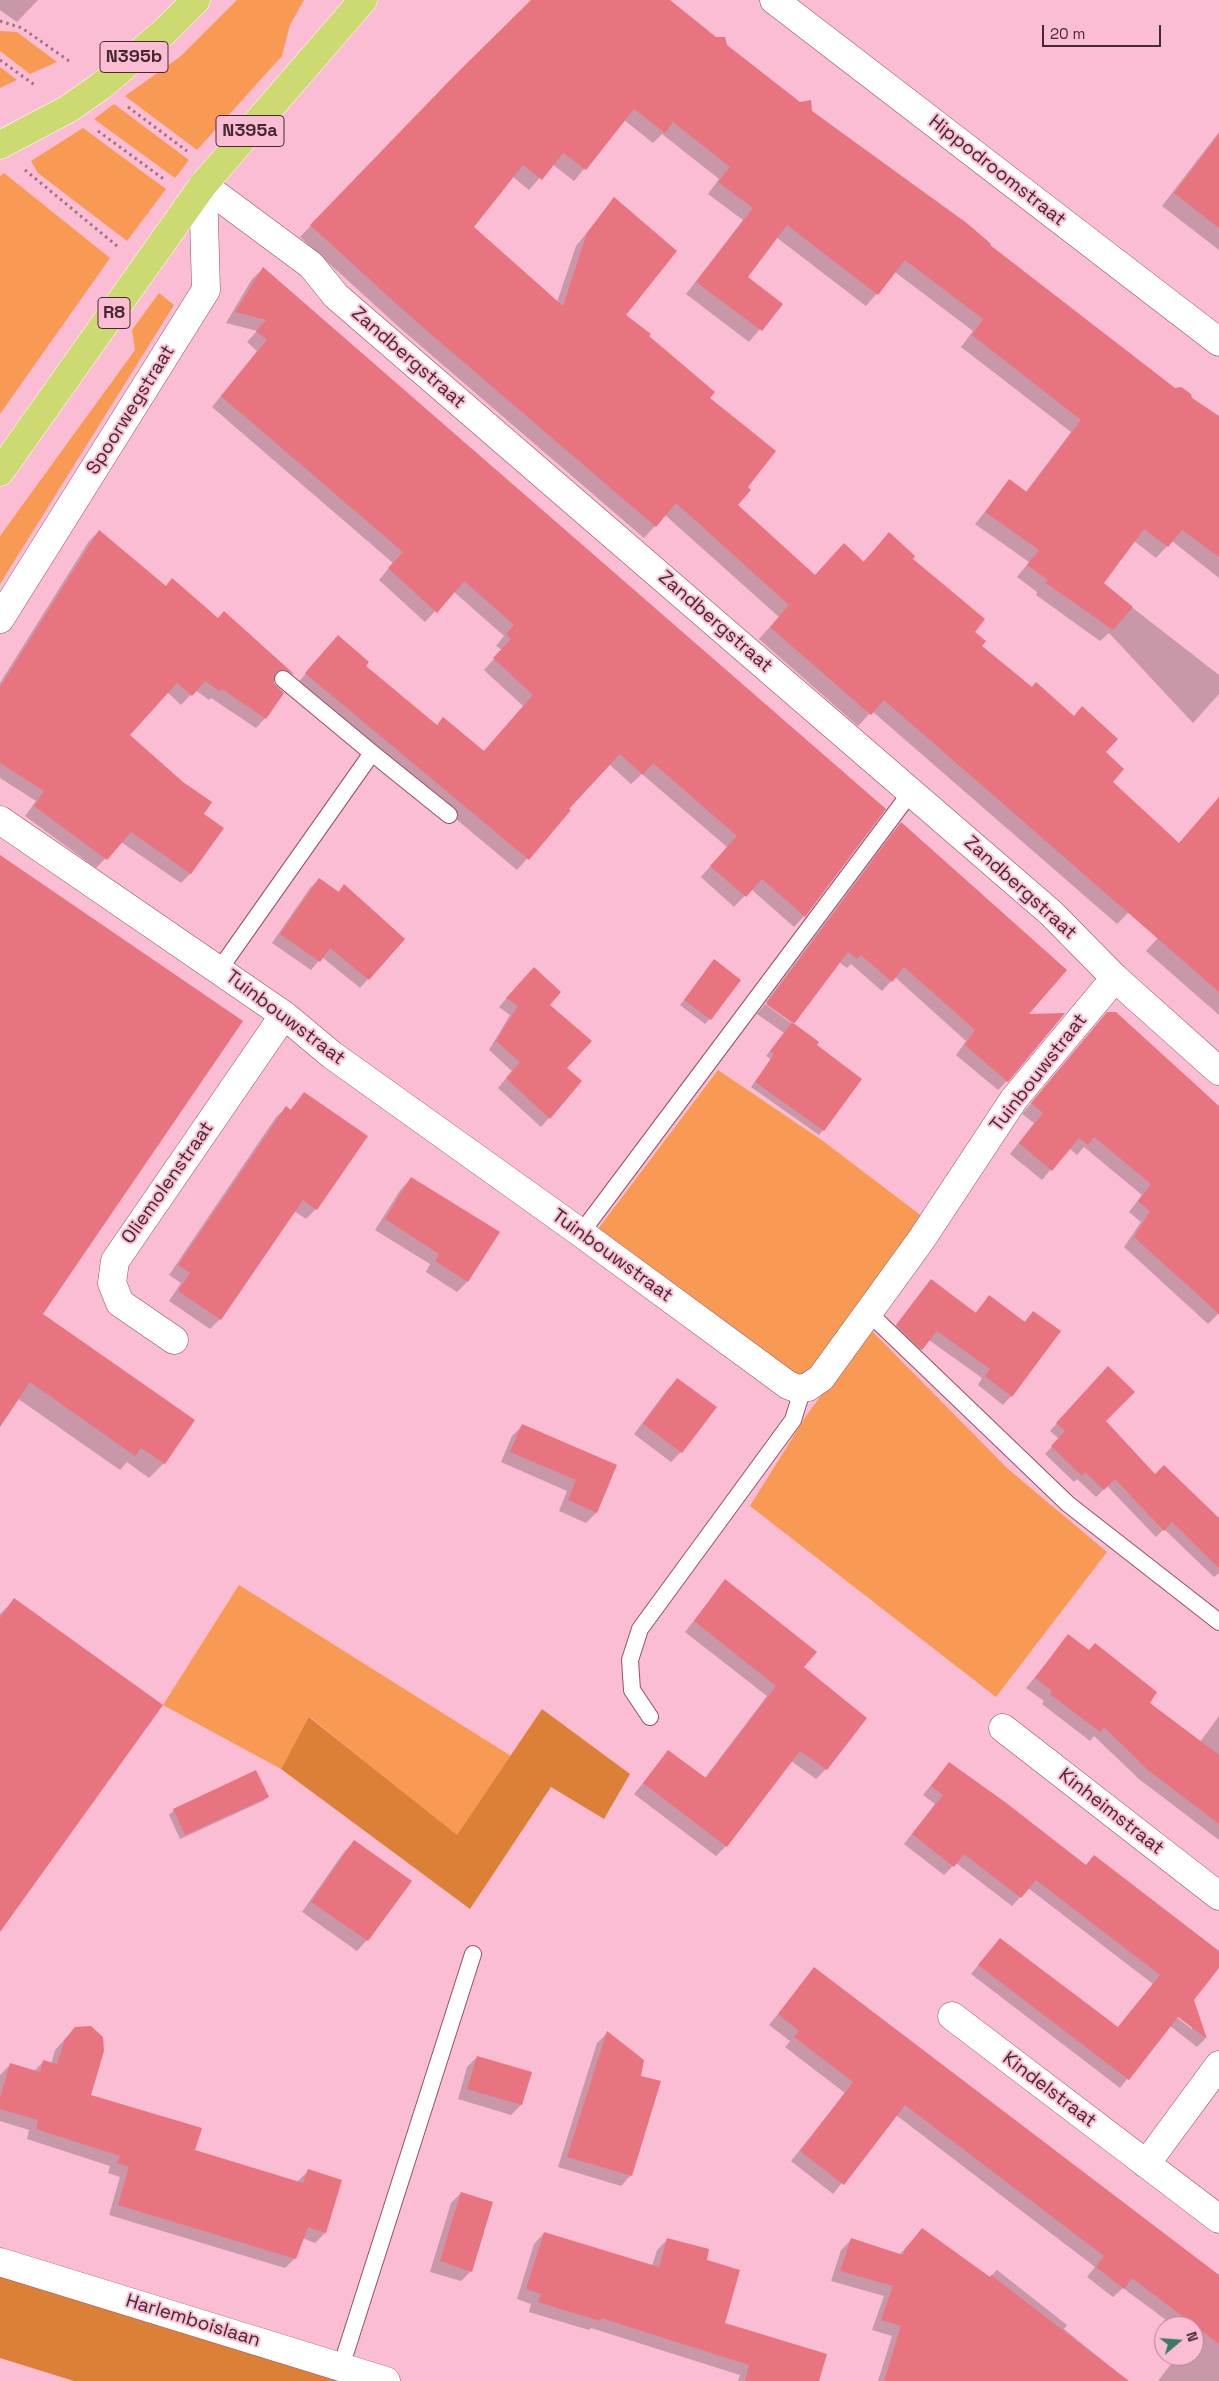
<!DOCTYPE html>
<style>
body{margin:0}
#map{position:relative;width:1219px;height:2381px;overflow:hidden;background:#fbbdd3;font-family:"Space Grotesk",sans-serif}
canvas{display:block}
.north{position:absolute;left:1154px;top:2316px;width:50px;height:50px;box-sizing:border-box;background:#fbbdd3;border:1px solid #b38193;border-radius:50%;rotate:72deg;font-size:14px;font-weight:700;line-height:20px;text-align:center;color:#462833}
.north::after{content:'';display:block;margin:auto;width:18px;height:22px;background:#387a6a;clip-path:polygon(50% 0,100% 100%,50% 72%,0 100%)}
.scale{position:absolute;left:1042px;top:25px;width:119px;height:22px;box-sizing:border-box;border:2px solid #462833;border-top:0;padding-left:6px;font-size:15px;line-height:18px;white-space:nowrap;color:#462833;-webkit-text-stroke:4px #fbbdd3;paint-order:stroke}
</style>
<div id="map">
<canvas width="1219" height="2381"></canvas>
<div class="north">N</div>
<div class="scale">20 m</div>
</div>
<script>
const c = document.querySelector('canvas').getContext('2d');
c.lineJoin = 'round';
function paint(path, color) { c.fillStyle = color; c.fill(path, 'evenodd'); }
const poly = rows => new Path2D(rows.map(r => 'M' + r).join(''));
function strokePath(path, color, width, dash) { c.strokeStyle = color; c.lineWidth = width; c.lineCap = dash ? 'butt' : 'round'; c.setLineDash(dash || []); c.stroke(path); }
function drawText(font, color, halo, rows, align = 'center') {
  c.font = font + ' "Space Grotesk",sans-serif'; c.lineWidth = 4; c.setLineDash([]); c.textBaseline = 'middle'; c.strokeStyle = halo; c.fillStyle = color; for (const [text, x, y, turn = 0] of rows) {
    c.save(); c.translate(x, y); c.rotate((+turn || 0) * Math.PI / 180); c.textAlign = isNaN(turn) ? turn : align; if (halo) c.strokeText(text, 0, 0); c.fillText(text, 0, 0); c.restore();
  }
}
const green = poly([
 [237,0,304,0,290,25,282,56,197,150,125,96,181,56],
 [0,31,17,32,57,62,30,74,0,51],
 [0,67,17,80,0,88],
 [114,104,189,160,175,178,94,119],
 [83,128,166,189,127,241,38,173,31,161],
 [4,173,110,258,0,414,0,176],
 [159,293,174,305,0,584,0,536,135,350,132,330],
 [718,1070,823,1141,923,1217,808,1374,796,1376,595,1233],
 [870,1329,1008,1469,1107,1552,996,1697,750,1506,806,1416],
 [239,1585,511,1756,457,1836,310,1717,281,1769,163,1705]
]);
const forest = poly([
 [542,1709,630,1774,604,1819,551,1787,470,1909,281,1769,309,1717,457,1835],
 [0,2274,353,2381,74,2381,0,2358]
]);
const shadow = poly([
 [0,0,38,0,17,22,0,10],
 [533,0,666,0,1175,389,1219,418,1219,578,1172,541,1156,558,1134,541,1102,584,1219,675,1219,694,1193,723,1109,633,1100,641,1036,595,1037,592,1017,577,1029,562,975,524,1010,481,1025,493,1071,432,961,347,973,331,895,272,866,306,776,237,746,277,781,304,749,342,686,294,743,220,708,194,719,179,662,134,653,143,624,120,574,181,552,164,529,190,512,176,472,228,557,302,576,246,614,199,624,315,648,336,708,398,746,487,736,506,815,576,863,562,889,534,974,632,980,646,1031,688,1073,717,1104,753,1111,782,1128,913,1117,924,872,711,858,726,759,639,779,617,665,515,644,538,400,328,300,237,447,84],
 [1219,132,1219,250,1162,206],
 [263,269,884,809,804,916,794,927,751,889,734,907,701,877,727,847,642,774,631,784,609,764,568,809,570,810,517,870,296,685,338,637,364,666,436,726,483,752,523,706,484,670,502,650,496,646,504,636,453,591,425,622,379,580,393,563,212,407,257,351,247,342,257,331,226,323,252,279],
 [99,531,165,587,218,619,225,613,293,675,284,684,273,678,265,718,256,728,211,698,209,700,195,690,181,705,167,692,128,736,202,814,222,829,190,874,181,883,121,842,96,868,25,816,36,801,0,778,0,683,89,541],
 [901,824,1026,1016,1007,1081,998,1090,956,1055,966,1041,895,977,882,991,851,964,847,968,839,962,794,1022,766,1002,892,833],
 [0,856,41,1314,164,1463,149,1478,127,1462,120,1470,17,1398,0,1424],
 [1219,871,1219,1015,1146,951],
 [319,879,338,892,344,886,368,979,360,988,322,957,311,970,272,943,310,888],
 [714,961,710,1019,705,1024,680,1005],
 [525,977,548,1005,565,1069,549,1118,541,1127,498,1088,512,1071,489,1050,510,1015,499,1007],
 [765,1004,817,1042,815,1045,823,1130,819,1135,751,1087,771,1059,766,1056,784,1033,757,1014],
 [1107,1014,1219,1109,1219,1313,1208,1324,1124,1247,1141,1222,1129,1212,1142,1195,1084,1147,1077,1155,1069,1148,1042,1180,1010,1154,1034,1123,1022,1114],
 [304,1093,366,1136,316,1209,306,1219,294,1211,220,1319,210,1329,169,1301,181,1283,169,1275,276,1117,286,1108,290,1110],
 [411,1179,498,1233,467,1282,457,1292,426,1272,430,1264,375,1230,401,1189],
 [931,1280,975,1313,989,1297,1024,1322,1033,1313,1011,1396,1003,1405,978,1385,982,1378,929,1340,913,1358,889,1335],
 [1101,1374,1104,1421,1155,1475,1219,1520,1219,1573,1214,1577,1164,1529,1156,1537,1107,1486,1096,1497,1077,1479,1074,1482,1045,1454,1059,1439,1050,1431],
 [677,1380,681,1452,671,1462,634,1434,667,1390],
 [522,1426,616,1465,596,1513,586,1523,559,1511,567,1491,501,1462,512,1436],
 [725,1581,802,1667,826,1769,816,1779,791,1761,726,1846,716,1856,634,1794,668,1752,704,1779,767,1696,685,1632],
 [14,1600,0,1931,0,1614],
 [1068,1636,1149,1703,1200,1742,1219,1716,1219,1840,1139,1779,1094,1736,1090,1741,1042,1704,1044,1701,1026,1688],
 [949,1763,1085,1866,1094,1857,1219,1953,1219,1960,1193,2000,1205,2039,1197,2047,1169,2025,1120,2088,971,1974,1000,1939,1117,2028,1153,1984,1028,1888,1012,1906,956,1863,944,1875,904,1844,935,1804,923,1795],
 [1173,2012,1192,2026,1192,2029,1172,2014],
 [268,1797,263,1801,180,1839,169,1815,174,1810],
 [354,1842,367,1940,357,1951,302,1912,344,1852],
 [814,1969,1219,2277,1219,2381,1158,2381,1177,2356,1194,2356,1194,2326,1174,2326,1123,2288,1113,2297,1087,2277,1095,2267,896,2115,833,2194,791,2161,845,2093,785,2047,790,2041,769,2025],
 [607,2033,631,2175,621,2186,558,2167,597,2043],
 [65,2039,90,2096,194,2151,297,2182,308,2171,325,2233,315,2243,302,2238,295,2258,285,2268,109,2215,120,2177,108,2173,110,2166,27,2139,29,2130,0,2121,0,2075,10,2065,34,2071,44,2061,51,2064,55,2050],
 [477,2057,530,2073,521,2105,511,2115,458,2099,467,2067],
 [461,2193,471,2271,461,2281,430,2272,451,2203],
 [922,2230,989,2278,997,2270,1067,2325,1064,2329,1128,2381,878,2381,892,2336,872,2330,884,2296,831,2281,841,2250,851,2240,899,2255],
 [544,2233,652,2266,657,2250,667,2240,705,2261,723,2324,818,2381,738,2381,740,2375,591,2328,589,2330,529,2312,531,2304,517,2299,534,2244]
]);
const building = poly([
 [531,0,670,0,716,37,725,37,727,45,800,102,811,100,812,111,968,224,991,244,990,245,1175,388,1181,387,1191,394,1192,398,1219,416,1219,557,1182,530,1168,547,1144,529,1104,583,1133,607,1113,630,1046,583,1048,580,1027,565,1039,550,985,512,1009,479,1027,492,1081,420,972,335,983,319,905,260,878,295,787,225,748,277,783,304,762,331,696,282,753,208,718,182,730,167,673,122,665,133,634,109,586,170,563,153,542,180,523,165,474,227,563,306,587,233,614,197,677,251,626,315,651,334,649,336,715,392,710,398,776,451,748,487,751,490,738,505,815,575,844,543,864,562,889,532,915,556,913,559,985,619,975,632,986,641,982,646,1032,687,1036,682,1074,716,1082,706,1118,739,1106,752,1124,769,1113,782,1179,843,1219,797,1219,992,884,700,871,715,770,627,789,605,676,503,656,527,411,317,310,225,454,76],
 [1219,134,1219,228,1174,193],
 [263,267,886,809,805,917,762,879,746,897,710,866,737,836,653,763,643,775,620,754,569,809,571,810,529,860,305,673,338,635,369,662,366,666,437,725,443,717,484,751,533,695,493,658,511,639,506,634,514,625,464,581,437,613,388,568,403,552,221,396,267,340,256,331,266,320,235,312],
 [99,530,166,586,172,578,218,618,224,611,295,675,284,669,275,673,274,683,284,693,266,719,222,689,219,691,205,681,192,696,177,683,130,735,183,782,212,802,204,814,224,828,191,874,131,832,107,860,34,806,44,791,0,763,0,687],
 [901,822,1067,970,1029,1014,1065,1013,1008,1082,965,1045,975,1030,904,967,892,982,861,955,857,959,848,952,794,1024,766,1004],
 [0,855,243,1021,43,1314,195,1420,165,1464,141,1448,135,1456,30,1382,0,1427],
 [319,878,339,892,344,884,405,939,369,980,330,948,320,962,280,934],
 [714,959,741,980,711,1020,684,1000],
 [534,967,561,992,550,1005,592,1041,567,1068,582,1081,550,1119,506,1078,520,1062,496,1041,518,1006,506,998],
 [1107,1012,1116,1012,1219,1106,1219,1314,1134,1237,1150,1211,1138,1201,1151,1184,1094,1137,1088,1145,1079,1138,1052,1171,1019,1143,1043,1113,1031,1103],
 [792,1022,819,1042,817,1045,862,1079,824,1131,755,1082,774,1054,770,1051],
 [304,1092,368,1136,317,1210,303,1200,221,1320,178,1291,190,1273,178,1265,286,1106,291,1110],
 [411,1177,500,1232,468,1282,435,1261,439,1254,385,1219],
 [931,1279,976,1313,989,1295,1025,1322,1033,1311,1061,1331,1012,1397,985,1376,990,1369,937,1331,922,1350,896,1325],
 [1108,1366,1135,1392,1106,1421,1155,1474,1164,1465,1219,1518,1219,1568,1172,1522,1164,1531,1115,1479,1104,1490,1085,1472,1082,1476,1051,1446,1065,1431,1056,1423],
 [677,1378,717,1407,682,1453,643,1424],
 [522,1424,617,1465,597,1513,568,1500,576,1480,510,1452],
 [725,1579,817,1652,804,1667,867,1718,827,1770,800,1751,727,1847,643,1783,668,1750,706,1778,776,1686,694,1621],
 [14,1598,163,1705,0,1932,0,1618],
 [1068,1634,1089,1650,1095,1643,1157,1692,1150,1703,1219,1755,1219,1824,1148,1770,1104,1727,1100,1732,1050,1694,1052,1691,1035,1678],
 [949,1762,1005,1802,1086,1865,1094,1855,1219,1951,1219,1968,1194,2000,1207,2039,1178,2017,1129,2080,978,1965,1000,1938,1118,2027,1160,1975,1036,1880,1021,1898,964,1854,954,1867,912,1834,943,1795,931,1786],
 [256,1770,269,1797,185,1835,173,1809],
 [354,1840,412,1881,368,1941,311,1902],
 [814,1967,1219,2275,1219,2344,1132,2278,1124,2289,1096,2267,1104,2256,905,2105,844,2185,800,2151,853,2082,794,2037,799,2031,778,2014],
 [91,2026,103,2037,104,2051,91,2095,202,2128,195,2150,303,2183,308,2169,342,2180,326,2233,308,2227,296,2259,118,2205,129,2167,117,2163,120,2156,36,2129,38,2120,0,2109,0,2098,10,2063,40,2072,43,2060,57,2064,65,2039,75,2027],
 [607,2031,644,2060,641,2076,661,2081,632,2176,567,2157],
 [477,2056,532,2072,522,2105,467,2089],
 [461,2192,493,2202,472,2272,440,2261],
 [922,2228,990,2277,991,2275,1129,2381,884,2381,901,2326,881,2320,893,2286,840,2271,851,2238,903,2255,905,2249],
 [544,2232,659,2267,667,2238,709,2249,707,2260,740,2270,725,2323,827,2354,819,2381,745,2381,749,2365,601,2318,600,2321,538,2302,541,2294,526,2289]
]);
const path = poly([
 [0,21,22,28,72,63],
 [0,60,36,86],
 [128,107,187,151],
 [98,131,165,180],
 [25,170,117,246]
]);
const service = poly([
 [372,753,449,815],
 [219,970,372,753,283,679],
 [581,1233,911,792],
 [869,1313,1068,1504,1219,1622],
 [650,1717,632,1690,630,1660,640,1629,793,1420,803,1388],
 [341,2367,473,1954]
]);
const minor = poly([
 [774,0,1219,342],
 [0,619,206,290,203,185],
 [0,820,284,1015,332,1055,581,1233,788,1385,798,1389,808,1387,821,1378,921,1240,1014,1099,1115,978],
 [174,1340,120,1303,112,1283,115,1261,284,1015],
 [1003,1728,1219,1896],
 [952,2016,1219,2219],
 [1146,2164,1219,2065],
 [0,2262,386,2381]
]);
const tertiary = poly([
 [203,185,311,265,336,296,1051,913,1115,978,1219,1071]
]);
const motorway = poly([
 [0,145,68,109,101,86,164,32,196,0],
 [0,472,203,185,363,0]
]);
const shields = [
 [134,57,68],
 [250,131,68],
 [114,313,32]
];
const shieldNames = [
 ["N395b",134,57],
 ["N395a",250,131],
 ["R8",114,313]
];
const streetNames = [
 ["Hippodroomstraat",997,171,38],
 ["Zandbergstraat",408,358,41],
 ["Spoorwegstraat",131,410,-58],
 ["Zandbergstraat",715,622,41],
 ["Zandbergstraat",1020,888,42],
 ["Tuinbouwstraat",285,1018,37],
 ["Tuinbouwstraat",1039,1073,-52],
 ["Oliemolenstraat",168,1183,-55],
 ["Tuinbouwstraat",612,1256,36],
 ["Kinheimstraat",1111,1812,38],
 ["Kindelstraat",1049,2090,37],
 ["Harlemboislaan",193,2321,17]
];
paint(green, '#f99a54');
paint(forest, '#dd8037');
paint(shadow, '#0003');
paint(building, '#e7747f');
strokePath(service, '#94506b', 18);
strokePath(minor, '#94506b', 29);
strokePath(tertiary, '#94506b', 29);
strokePath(motorway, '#fff', 29);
strokePath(path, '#9f7181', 3, [2.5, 4]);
strokePath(service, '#fff', 16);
strokePath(minor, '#fff', 28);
strokePath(tertiary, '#fff', 28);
strokePath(motorway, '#ccda71', 28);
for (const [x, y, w] of shields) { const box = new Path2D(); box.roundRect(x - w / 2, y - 15.5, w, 31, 4); c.fillStyle = '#fbbdd3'; c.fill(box); strokePath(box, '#462833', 1); }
drawText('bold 18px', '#462833', null, shieldNames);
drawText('19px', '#462833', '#fbbdd3', streetNames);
</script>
